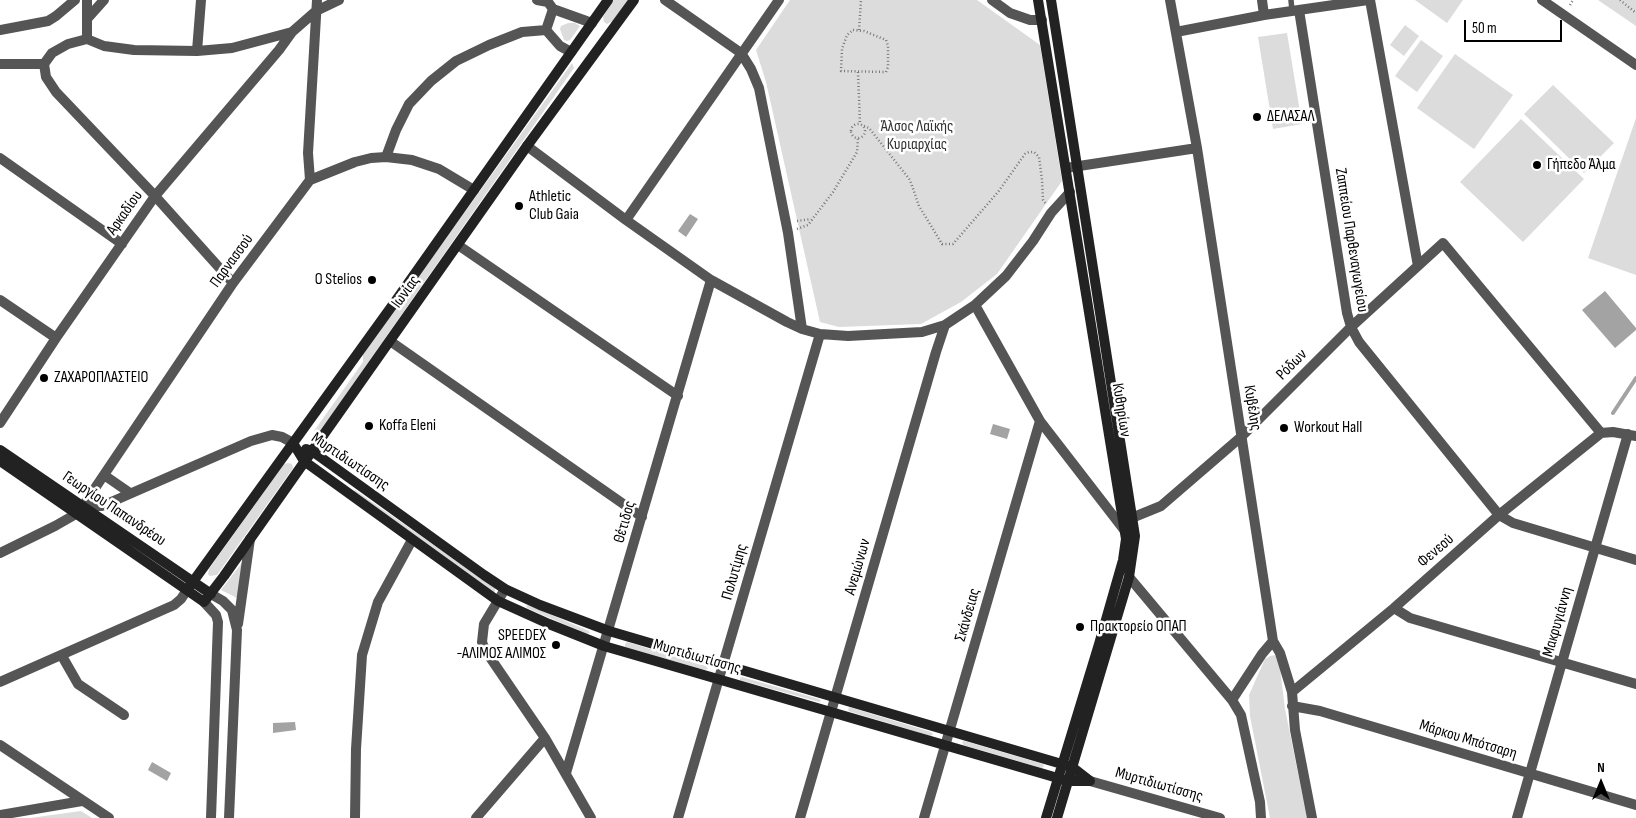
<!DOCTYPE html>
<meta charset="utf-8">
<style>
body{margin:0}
#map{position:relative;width:1636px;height:818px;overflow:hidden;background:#fff;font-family:"Sofia Sans Condensed",sans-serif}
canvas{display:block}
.north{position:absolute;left:1576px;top:758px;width:50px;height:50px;-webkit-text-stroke:4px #fff;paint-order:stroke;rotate:0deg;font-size:14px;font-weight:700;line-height:20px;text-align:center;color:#000}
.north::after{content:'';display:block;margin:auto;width:18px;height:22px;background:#000;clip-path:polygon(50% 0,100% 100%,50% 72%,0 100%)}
.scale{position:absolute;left:1464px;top:20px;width:98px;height:22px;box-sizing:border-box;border:2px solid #000;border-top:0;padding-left:6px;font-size:15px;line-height:18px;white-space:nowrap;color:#000;-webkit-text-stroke:4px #fff;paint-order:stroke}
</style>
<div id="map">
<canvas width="1636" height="818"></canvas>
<div class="north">N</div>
<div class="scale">50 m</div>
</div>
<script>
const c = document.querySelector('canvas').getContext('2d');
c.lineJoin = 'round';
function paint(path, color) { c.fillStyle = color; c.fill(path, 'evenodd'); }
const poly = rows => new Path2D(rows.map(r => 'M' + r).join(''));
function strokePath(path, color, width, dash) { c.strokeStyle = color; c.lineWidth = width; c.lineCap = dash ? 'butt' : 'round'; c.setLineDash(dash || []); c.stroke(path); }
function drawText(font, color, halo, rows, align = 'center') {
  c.font = font + ' "Sofia Sans Condensed",sans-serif'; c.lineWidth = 5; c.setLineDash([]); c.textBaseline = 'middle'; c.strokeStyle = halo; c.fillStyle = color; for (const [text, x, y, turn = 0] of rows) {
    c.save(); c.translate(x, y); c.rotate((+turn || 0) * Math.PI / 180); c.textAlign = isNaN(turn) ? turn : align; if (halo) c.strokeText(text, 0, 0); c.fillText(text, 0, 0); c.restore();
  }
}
const green = poly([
 [613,0,628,0,615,20,607,24,604,22,603,17],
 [790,0,977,0,1040,45,1062,181,997,274,961,302,921,324,839,327,820,322,766,82,756,50],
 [1415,0,1463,0,1447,23],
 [1598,0,1636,0,1636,26],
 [568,23,575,23,580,26,570,40,567,41,564,40,560,29,561,26],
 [1405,25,1419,36,1404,56,1390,45],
 [1287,33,1302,124,1273,129,1258,37],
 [1421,40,1443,56,1417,92,1395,76],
 [1455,54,1513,95,1474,149,1417,108],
 [572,63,574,68,318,434,314,431,363,362,363,354],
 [1553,85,1614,143,1584,173,1524,114],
 [1636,118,1636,275,1588,258],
 [1521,119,1584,179,1523,242,1460,182],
 [288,463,292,464,293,468,217,575,210,576,208,574,209,569,284,464],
 [355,490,495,588,495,592,493,592,354,491],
 [244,560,237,598,221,590],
 [528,605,589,631,590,633,587,634,527,608,526,606],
 [627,642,706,666,708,669,705,670,625,647,625,644],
 [1276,655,1279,660,1285,709,1307,818,1270,818,1250,716,1249,695,1265,659,1270,656],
 [742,677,819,699,821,701,819,702,740,680,740,678],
 [849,707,931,732,933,734,931,736,848,711],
 [964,741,1043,764,1044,766,1042,768,963,745,962,742],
 [81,811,92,818,30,818]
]);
const water = poly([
 [690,214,698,219,686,237,678,231],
 [1605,291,1636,328,1636,330,1615,348,1582,310],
 [993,424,1010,429,1007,439,990,434],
 [295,722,296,730,273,733,273,723],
 [152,762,171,773,167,781,148,770]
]);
const stream = poly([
 [1613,413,1636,378]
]);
const path = poly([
 [1620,0,1636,13],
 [1570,5,1573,0],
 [853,30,864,31,886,40,888,46,888,67,886,72,841,71,842,49,847,35,853,30],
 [859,30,861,0],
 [858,72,860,124],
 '851 131a7 7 0 1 1 14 0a7 7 0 1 1-14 0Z',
 [864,126,869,128,910,180,919,206,942,244,953,244,998,192,1025,154,1029,152,1034,152,1039,157,1042,180,1043,200,1046,204],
 [797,221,811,219],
 [797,229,808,225,833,192,857,152,858,138]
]);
const lane = poly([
 [1291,0,1292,11]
]);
const street = poly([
 [87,0,87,39],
 [537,0,548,2,553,9],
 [665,0,741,53,751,69,759,88,788,233,802,329],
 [992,0,1010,13,1030,20,1042,20],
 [1170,0,1197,148,1273,641,1280,653,1292,692,1295,730,1312,818],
 [1262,0,1264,15],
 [1370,0,1418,266],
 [1542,0,1636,65],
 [1299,10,1347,313,1351,327,1359,342,1499,515,1513,523,1636,560],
 [87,19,104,0],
 [0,30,48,21,56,16,75,0],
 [1176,32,1264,15,1368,0],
 [87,39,104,46,134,50,197,51,232,48,292,32,316,11,339,0],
 [197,51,201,0],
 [571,52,560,46,546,30,553,9,592,23],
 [0,64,44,64],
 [44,64,46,77,56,92,155,196,233,283],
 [44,64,52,53,68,44,87,39],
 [527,146,626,220,711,280,787,322,802,329,820,334,848,336,922,332,945,325,975,305,1006,276,1033,241,1051,213,1070,192],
 [386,157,396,130,409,104,431,81,456,61,489,45,522,32,546,30],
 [0,158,122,244],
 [1066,168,1197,148],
 [310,180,308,153,317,0],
 [626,220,779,0],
 [458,245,678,396],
 [0,300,56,338],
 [975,305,1040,421,1125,531],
 [390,341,642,517],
 [0,423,56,338,155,196,279,50,292,32],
 [1601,433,1613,432,1636,436],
 [104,475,130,493],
 [83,506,102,506,251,441,272,435,282,437,293,443],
 [1134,517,1161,506,1241,437,1351,327,1443,243,1601,433],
 [0,553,55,526,76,514,83,506,233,283,310,180,355,162,371,158,386,157,412,160,439,169,474,190],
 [1129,577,1232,700,1241,715,1260,802,1261,818],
 [505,589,484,624,482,642,485,650,545,738,591,818],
 [211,594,223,601,232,610,237,630,229,818],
 [204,602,216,615,218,622,211,818],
 [1394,608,1410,618,1636,684],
 [238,624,250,539],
 [62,656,78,684,124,715],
 [0,682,174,605,181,599,187,590],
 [1292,692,1394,608,1499,515,1601,433],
 [1232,700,1262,654,1273,641],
 [1292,706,1320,711,1636,805],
 [0,745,109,818],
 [566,773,711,280],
 [1090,781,1220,818],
 [0,815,82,801],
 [355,818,356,749,362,655,378,602,412,540],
 [476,818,545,738],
 [678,818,820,334],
 [800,818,936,352,945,325],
 [924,818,1040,421],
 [1517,818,1628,434]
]);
const secondary = poly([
 [1038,0,1126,539,1123,560,1099,644,1046,818],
 [1051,0,1135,536,1129,577,1057,818],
 [293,443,304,461,498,601,549,624,604,646,697,673,1068,781,1090,781],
 [306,449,312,451,484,575,505,589,540,605,609,631,1072,767,1090,781],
 [0,450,211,594],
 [0,461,204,602,224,576,527,146,634,0],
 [187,590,397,299,608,0]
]);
const markers = [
 [1257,117,5,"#000"],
 [1537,165,5,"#000"],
 [519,206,5,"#000"],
 [372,280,5,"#000"],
 [44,378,5,"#000"],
 [369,426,5,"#000"],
 [1284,428,5,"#000"],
 [1080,627,5,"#000"],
 [556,645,5,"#000"]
];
const poiNames = [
 ["ΔΕΛΑΣΑΛ",1267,117],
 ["Γήπεδο Άλμα",1547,165],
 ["Athletic",529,197],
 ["Club Gaia",529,215],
 ["O Stelios",362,280,"right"],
 ["ΖΑΧΑΡΟΠΛΑΣΤΕΙΟ",54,378],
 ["Koffa Eleni",379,426],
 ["Workout Hall",1294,428],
 ["Πρακτορείο ΟΠΑΠ",1090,627],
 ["SPEEDEX",546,636,"right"],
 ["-ΑΛΙΜΟΣ ΑΛΙΜΟΣ",546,654,"right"]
];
const parkNames = [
 ["Άλσος Λαϊκής",917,127],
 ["Κυριαρχίας",917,145]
];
const streetNames = [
 ["Αρκαδίου",125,213,-55],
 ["Ζαππείου Παρθεναγωγείου",1351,240,81],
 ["Παρνασσού",232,261,-54],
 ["Ιωνίας",406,292,-54],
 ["Ρόδων",1292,365,-45],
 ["Κυβέλης",1252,408,81],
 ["Κυθηρίων",1121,410,81],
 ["Μυρτιδιωτίσσης",350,462,34],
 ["Γεωργίου Παπανδρέου",114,509,34],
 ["Θέτιδος",625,522,-74],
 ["Φενεού",1436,551,-41],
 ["Ανεμώνων",858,567,-74],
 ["Πολυτίμης",735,572,-74],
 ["Σκάνδειας",968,615,-74],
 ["Μακρυγιάννη",1558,622,-74],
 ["Μυρτιδιωτίσσης",697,657,16],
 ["Μάρκου Μπότσαρη",1468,740,17],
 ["Μυρτιδιωτίσσης",1159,785,16]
];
paint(green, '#dcdcdc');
paint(water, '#a3a3a3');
strokePath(stream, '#a3a3a3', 4);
strokePath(path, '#777', 2.5, [1, 2.5]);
strokePath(lane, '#555', 5.5);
strokePath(street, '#555', 10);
strokePath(secondary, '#222', 10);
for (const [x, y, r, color] of markers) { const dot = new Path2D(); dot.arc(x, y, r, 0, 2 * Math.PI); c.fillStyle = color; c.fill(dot); strokePath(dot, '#fff', 2); }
drawText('16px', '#000', '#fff', poiNames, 'left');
drawText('16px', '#333', '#fff', parkNames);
drawText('16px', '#000', '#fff', streetNames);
</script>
